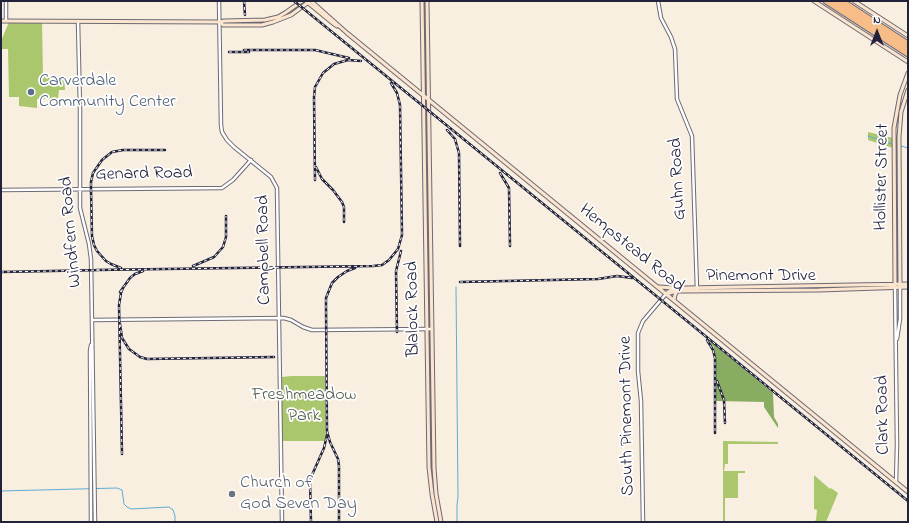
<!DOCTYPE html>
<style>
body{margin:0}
#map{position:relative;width:909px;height:523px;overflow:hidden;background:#f8efe0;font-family:"Indie Flower",sans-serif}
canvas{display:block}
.frame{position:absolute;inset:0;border:2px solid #22223b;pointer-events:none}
.north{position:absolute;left:857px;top:12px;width:40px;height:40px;-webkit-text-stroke:3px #fff;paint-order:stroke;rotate:0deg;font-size:11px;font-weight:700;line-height:16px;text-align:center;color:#22223b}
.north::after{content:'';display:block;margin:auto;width:14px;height:18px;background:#22223b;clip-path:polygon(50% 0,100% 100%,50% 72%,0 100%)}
</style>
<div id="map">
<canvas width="909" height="523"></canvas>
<div class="frame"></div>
<div class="north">N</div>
</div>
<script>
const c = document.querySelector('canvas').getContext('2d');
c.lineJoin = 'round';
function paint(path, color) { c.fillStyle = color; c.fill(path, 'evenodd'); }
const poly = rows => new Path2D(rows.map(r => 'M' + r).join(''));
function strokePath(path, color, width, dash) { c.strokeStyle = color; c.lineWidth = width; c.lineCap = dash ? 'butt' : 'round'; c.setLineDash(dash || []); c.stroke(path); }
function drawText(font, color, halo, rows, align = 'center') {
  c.font = font + ' "Indie Flower",sans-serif'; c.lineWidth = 3.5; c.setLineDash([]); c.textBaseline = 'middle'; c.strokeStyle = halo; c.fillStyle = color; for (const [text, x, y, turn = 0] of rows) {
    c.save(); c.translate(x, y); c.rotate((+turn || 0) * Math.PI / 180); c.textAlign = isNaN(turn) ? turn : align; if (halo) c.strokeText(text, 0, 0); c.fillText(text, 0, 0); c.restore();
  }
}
const green = poly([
 [9,22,42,22,43,76,64,76,65,90,59,90,58,99,37,99,37,108,19,106,19,97,9,97,8,49,1,49,1,41],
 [868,132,893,138,893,148,868,140],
 [291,376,325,376,326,441,282,441,282,377],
 [723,441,778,442,778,444,728,444,728,464,725,464,724,471,745,471,745,473,738,473,738,498,725,498,725,522,723,522],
 [814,475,830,489,831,488,838,493,826,522,815,521,816,520,817,510,814,509]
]);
const forest = poly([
 [711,342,773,393,774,417,778,424,778,428,764,407,764,402,716,401,714,347,709,343]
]);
const stream = poly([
 [868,136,892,144],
 [901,146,908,148],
 [456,287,458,497,457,505,457,522],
 [1,491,117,488,122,490,124,504,127,507,131,509,169,507,173,510,175,516,175,522]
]);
const tertiary = poly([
 [6,1,6,21],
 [219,1,221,125,222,132,227,140,234,147,271,177,277,188,282,522],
 [658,1,661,18,671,37,675,49,677,99,692,136,697,290],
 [78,21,80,109,80,208,89,244,91,259,95,522],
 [1,190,222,188,233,180,251,160],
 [895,287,897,445,896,482],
 [92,320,284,318,291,320,303,327,312,330,432,329],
 [897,339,900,319,900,287],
 [91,522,90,351,91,345],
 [643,522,641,401,638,371,638,333,643,321,666,294]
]);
const secondary = poly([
 [306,1,334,24,337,26],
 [311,1,347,33,908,492],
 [422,1,429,467,432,494,437,522],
 [427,1,434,468,436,494,441,522],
 [814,1,908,62],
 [854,1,908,36],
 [1,21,220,22,224,21,265,20,278,17,285,13,302,1],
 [220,22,223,25,262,25,273,22,291,15,310,1],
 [895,285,894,128,900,95,908,73],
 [900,285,899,137,901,112,908,90],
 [659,287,675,288],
 [666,294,671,290,685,288,908,284],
 [666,294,677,291,685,291,819,290,908,287],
 [674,300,675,295,677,291]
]);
const motorway = poly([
 [826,1,908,54],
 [834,1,908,49],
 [842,1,908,44]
]);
const rail = poly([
 [244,1,245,15],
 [294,1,908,501],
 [244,50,315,50,349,58],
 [229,52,249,52],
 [447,130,455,139,459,153,460,246],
 [316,167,322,179,333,190,342,202,344,207,344,222],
 [500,173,509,188,510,246],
 [315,180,314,97,315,87,323,73,334,64,348,60,361,61],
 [193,266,214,257,223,247,226,237,226,216],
 [121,268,111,264,106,261,97,251,94,245,92,236,91,189,91,182,93,173,102,160,112,152,123,150,165,150],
 [96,270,373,266,382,265,389,260,398,249,402,235,400,105,397,93,391,83],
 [1,272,101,270],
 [460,282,598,279,617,276,632,278],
 [120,292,130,278,135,274,143,271],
 [120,324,122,338,129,349,140,357,147,359,274,357],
 [397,332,396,271,401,251],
 [707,340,713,350,715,358,715,433],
 [717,381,724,400,725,423],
 [122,454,119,305,121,293,123,288],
 [311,522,310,482,312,475,324,448,327,435],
 [339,522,339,466,338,459,330,442,327,431,326,305,326,298,332,283,338,277,347,271,355,268]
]);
const markers = [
 [31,92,4,"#5c6f8a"],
 [232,494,4,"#6b7280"]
];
const serviceNames = [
 ["Carverdale",39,82],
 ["Community Center",39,103]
];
const streetNames = [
 ["Genard Road",144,175,-1],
 ["Hollister Street",883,177,-89],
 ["Guhn Road",679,179,-93],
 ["Windfern Road",72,232,-95],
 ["Hempstead Road",631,249,39],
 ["Campbell Road",265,250,-91],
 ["Pinemont Drive",761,277],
 ["Blalock Road",414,309,-91],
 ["Clark Road",884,415,-91],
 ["South Pinemont Drive",628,416,-91]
];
const parkNames = [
 ["Freshmeadow",304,396],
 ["Park",304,417]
];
const worshipNames = [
 ["Church of",240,484],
 ["God Seven Day",240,505]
];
paint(green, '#abc76e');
paint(forest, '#88ac61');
strokePath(stream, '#5eabd7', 1);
strokePath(tertiary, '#6d6a75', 4.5);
strokePath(secondary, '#6d6a75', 5);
strokePath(motorway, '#6d6a75', 7);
strokePath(tertiary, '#fff', 2.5);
strokePath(secondary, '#fce5cf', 3);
strokePath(motorway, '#f7bd88', 5);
strokePath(rail, '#22223b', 2.5);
strokePath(rail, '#fff', 1, [3]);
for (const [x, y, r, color] of markers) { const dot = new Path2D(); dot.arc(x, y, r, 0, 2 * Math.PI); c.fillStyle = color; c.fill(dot); strokePath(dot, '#fff', 1.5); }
drawText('18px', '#4e5e75', '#fff', serviceNames, 'left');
drawText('18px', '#22223b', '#fff', streetNames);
drawText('18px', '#525c4d', '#fff', parkNames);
drawText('18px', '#5b616d', '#fff', worshipNames, 'left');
</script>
